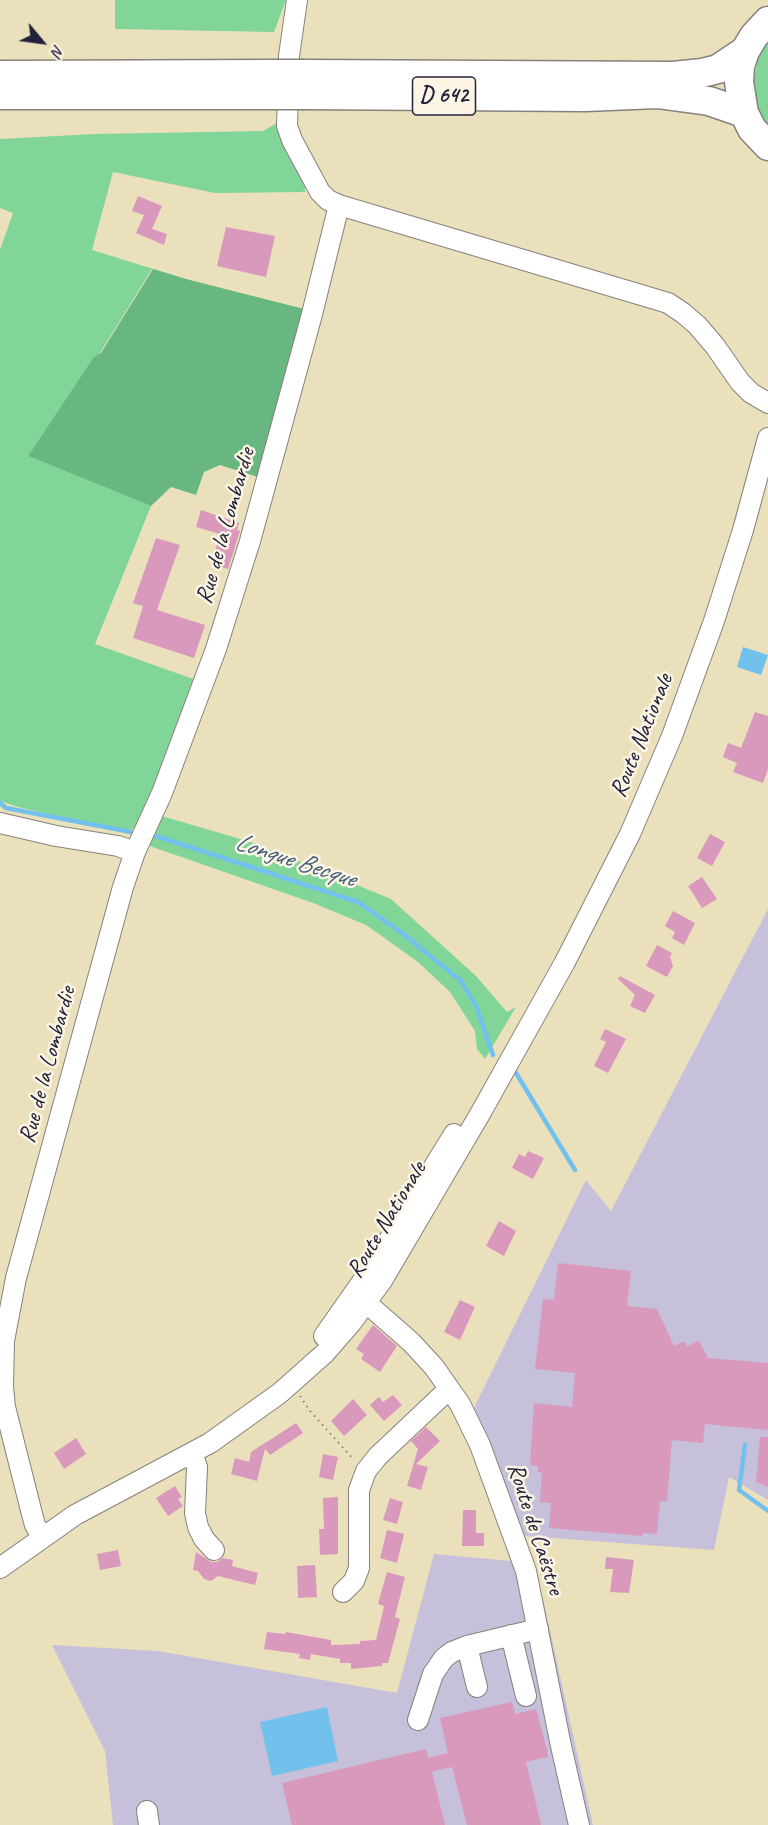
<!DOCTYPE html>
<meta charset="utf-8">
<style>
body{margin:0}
#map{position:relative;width:768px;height:1825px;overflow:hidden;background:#ebe0bc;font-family:Caveat,sans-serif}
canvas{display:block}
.north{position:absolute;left:12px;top:12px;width:60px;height:60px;-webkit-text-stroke:4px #fcf5e5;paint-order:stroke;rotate:119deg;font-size:16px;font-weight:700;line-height:24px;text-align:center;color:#22223b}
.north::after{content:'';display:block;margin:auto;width:21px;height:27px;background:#22223b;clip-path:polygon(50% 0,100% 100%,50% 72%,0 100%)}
</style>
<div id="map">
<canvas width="768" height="1825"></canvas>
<div class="north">N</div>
</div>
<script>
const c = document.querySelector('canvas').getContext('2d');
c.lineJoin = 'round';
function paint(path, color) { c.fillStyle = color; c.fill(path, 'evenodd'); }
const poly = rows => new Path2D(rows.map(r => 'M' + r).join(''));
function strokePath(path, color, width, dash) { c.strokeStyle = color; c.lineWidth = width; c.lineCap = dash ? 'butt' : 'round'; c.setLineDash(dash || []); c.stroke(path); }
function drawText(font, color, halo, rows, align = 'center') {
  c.font = font + ' Caveat,sans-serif'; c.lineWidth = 5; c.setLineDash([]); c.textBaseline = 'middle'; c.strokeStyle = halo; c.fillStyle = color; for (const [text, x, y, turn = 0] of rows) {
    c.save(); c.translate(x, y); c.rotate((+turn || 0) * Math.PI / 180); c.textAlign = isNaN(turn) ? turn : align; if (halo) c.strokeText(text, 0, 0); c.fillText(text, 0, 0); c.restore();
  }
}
const industrial = poly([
 [768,909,768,1500,729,1477,714,1550,525,1536,472,1412,586,1180,611,1211],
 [434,1554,511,1561,527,1605,543,1599,593,1825,113,1825,105,1751,52,1645,158,1651,397,1693]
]);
const green = poly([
 [115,0,286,0,274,32,115,29],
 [768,40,768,127,757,109,753,82,759,55],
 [277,123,290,158,305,182,305,192,215,193,113,172,92,250,186,279,152,269,100,353,80,379,28,456,151,506,95,644,196,680,140,822,133,829,122,831,18,807,0,801,0,250,13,213,0,208,0,139,95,134,263,131],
 [158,815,254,843,391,899,476,976,507,1012,516,1007,485,1059,477,1049,475,1031,450,992,418,962,366,925,316,904,147,845]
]);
const forest = poly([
 [153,269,186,279,308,310,264,479,220,465,204,472,196,495,171,487,151,506,28,456,94,357,101,353]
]);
const water = poly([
 [743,647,768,655,761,675,737,667],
 [327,1707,338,1761,272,1776,260,1722]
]);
const stream = poly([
 [0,803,6,808,131,832],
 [156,836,358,902,402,933,461,981,476,1006,493,1055],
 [516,1073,575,1170],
 [745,1445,739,1490,768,1511]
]);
const building = poly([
 [138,196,162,206,152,229,167,234,164,245,136,233,144,215,132,211],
 [226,227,275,236,266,277,217,266],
 [201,510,239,523,237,530,240,531,228,569,211,564,220,534,196,527],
 [156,538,180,545,157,610,205,625,194,658,133,638,143,606,133,603],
 [755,712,768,716,768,769,763,783,733,772,737,763,723,757,728,743,741,748],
 [710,834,725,842,712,866,697,858],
 [702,877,717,899,702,908,688,886],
 [673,911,695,923,684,945,672,938,675,932,665,926],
 [657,945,672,953,670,957,673,966,667,977,646,966],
 [620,976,655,995,645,1013,630,1006,635,995,618,979],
 [605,1029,626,1039,608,1073,594,1066,606,1042,600,1039],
 [528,1151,544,1158,533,1179,512,1168,519,1154,525,1157],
 [499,1221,516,1231,504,1256,486,1246],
 [558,1263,631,1271,627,1306,657,1309,674,1346,685,1341,687,1346,699,1341,708,1358,768,1363,768,1430,705,1424,703,1443,672,1440,667,1501,660,1501,657,1534,643,1533,642,1536,549,1528,551,1503,540,1502,542,1472,538,1472,538,1466,530,1465,534,1403,572,1407,575,1373,535,1369,543,1299,554,1300],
 [460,1300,475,1307,460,1340,444,1332],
 [373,1325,397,1346,380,1372,361,1359,364,1354,356,1349],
 [393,1395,402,1405,384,1421,370,1405,379,1397,383,1402],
 [353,1399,367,1415,344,1436,331,1421],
 [296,1423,303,1433,270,1455,265,1449,257,1481,231,1474,235,1458,249,1462,251,1452],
 [426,1427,440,1441,416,1464,428,1467,421,1490,407,1486,418,1449,411,1441],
 [760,1437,768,1437,768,1487,756,1482],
 [76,1438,86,1454,64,1469,54,1453],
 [323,1454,338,1457,333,1480,319,1477],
 [175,1486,182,1497,178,1499,183,1506,168,1516,156,1498],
 [338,1497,338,1554,320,1555,319,1529,324,1529,323,1498],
 [390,1498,403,1502,397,1524,383,1520],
 [463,1510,476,1510,476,1533,484,1533,484,1546,462,1546],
 [387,1530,404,1534,397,1563,380,1558],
 [118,1550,121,1566,100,1570,97,1554],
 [196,1552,211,1562,217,1562,223,1558,233,1560,232,1566,258,1573,255,1585,218,1576,211,1581,204,1579,198,1571,193,1570],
 [606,1557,634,1560,629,1593,610,1592,613,1569,605,1569],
 [315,1565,317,1597,298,1598,297,1566],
 [387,1572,405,1577,395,1617,400,1619,388,1663,382,1663,382,1666,351,1669,351,1663,340,1663,340,1659,311,1654,310,1660,299,1658,300,1654,264,1649,267,1632,285,1634,286,1632,331,1640,331,1645,360,1644,360,1641,376,1640,384,1606,378,1604],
 [512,1702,515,1714,536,1709,547,1750,548,1757,526,1762,541,1825,467,1825,452,1767,432,1772,445,1825,292,1825,282,1783,426,1749,428,1758,448,1753,440,1718]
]);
const path = poly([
 [300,1396,310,1411,354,1460]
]);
const minor = poly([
 [297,0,289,56,287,126,292,140,320,192,328,200,339,205,668,303,683,313,697,325,715,346,740,382,751,393,768,403],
 [0,823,56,836,118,846,135,852],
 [355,1293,411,1342,434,1367,460,1404,480,1445,526,1571,561,1746,579,1825],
 [324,1336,373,1266,454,1134],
 [192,1453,197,1467,195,1513,198,1527,204,1539,214,1550],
 [42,1537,35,1525,32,1514,5,1407,3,1387,4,1341,16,1278,123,887,135,852,162,793,216,649,250,541,311,318,339,205],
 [0,1568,75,1515,210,1443,280,1393,325,1353,351,1323,383,1279,480,1114,565,962,630,834,672,736,714,621,743,530,768,438],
 [343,1592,354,1581,359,1568,359,1490,366,1471,378,1456,449,1389],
 [511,1635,526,1696],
 [467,1646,477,1687],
 [418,1720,433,1674,444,1658,452,1652,467,1646,538,1629],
 [147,1811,149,1825]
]);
const highway = poly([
 [768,21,754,36,745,51,740,66,739,82,744,113,752,129,768,146],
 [304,74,673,76,702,73,718,69,745,51],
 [0,75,276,74],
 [0,95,275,95],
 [304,95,585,97,657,94,709,101,744,113]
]);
const highwayBridge = poly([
 [276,74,304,74],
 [275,95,304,95]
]);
const shields = [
 [444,96,63]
];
const shieldNames = [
 ["D 642",444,96]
];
const streetNames = [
 ["Rue de la Lombardie",226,526,-74],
 ["Route Nationale",642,736,-68],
 ["Rue de la Lombardie",48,1065,-75],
 ["Route Nationale",387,1220,-59],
 ["Route de Caëstre",535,1529,72]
];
const waterNames = [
 ["Longue Becque",295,861,18]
];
paint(industrial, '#c6c0da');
paint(green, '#81d598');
paint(forest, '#68b680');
paint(water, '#72c1ed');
strokePath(stream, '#72c1ed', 4.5);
paint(building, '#d899bd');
strokePath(minor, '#86817c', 22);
strokePath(highway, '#86817c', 31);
strokePath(path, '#86817c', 2, [1.5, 4.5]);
strokePath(minor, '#fff', 20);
strokePath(highway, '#fff', 28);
strokePath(highwayBridge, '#86817c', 31, []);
strokePath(highwayBridge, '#fff', 28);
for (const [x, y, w] of shields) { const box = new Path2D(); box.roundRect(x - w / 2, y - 19, w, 38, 4.5); c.fillStyle = '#fcf5e5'; c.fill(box); strokePath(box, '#22223b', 1.5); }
drawText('bold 22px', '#22223b', null, shieldNames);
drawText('24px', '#22223b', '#fcf5e5', streetNames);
drawText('italic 26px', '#3e5a79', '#fcf5e5', waterNames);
</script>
